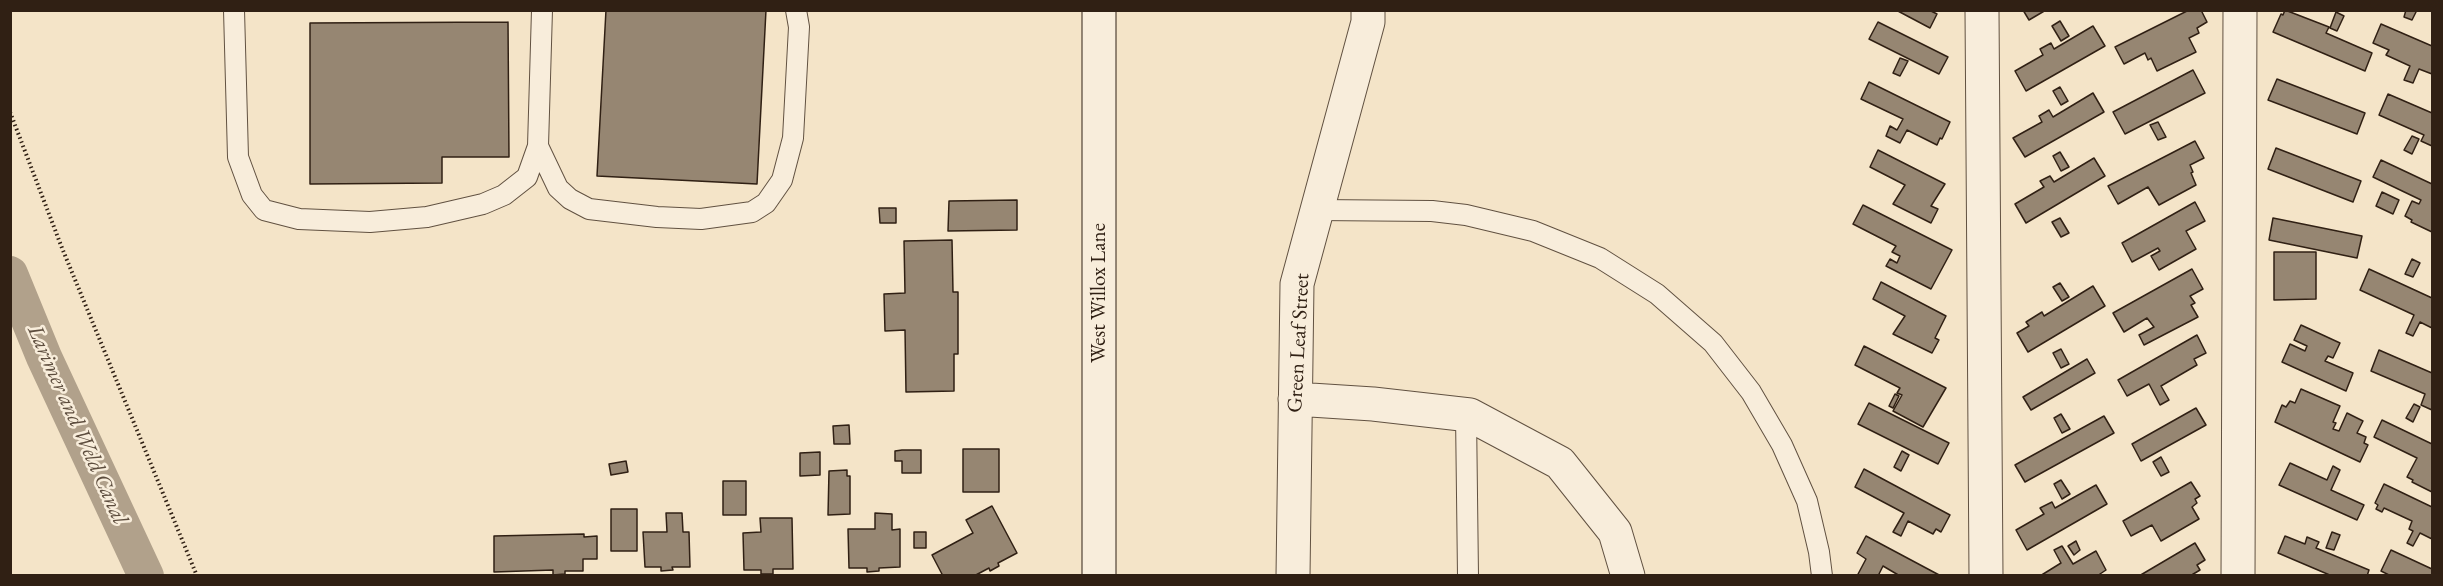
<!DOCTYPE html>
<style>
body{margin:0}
#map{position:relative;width:2443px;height:586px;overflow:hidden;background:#f4e4c8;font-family:"EB Garamond",serif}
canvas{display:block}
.frame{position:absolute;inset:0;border:12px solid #302014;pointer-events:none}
</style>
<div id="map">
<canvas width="2443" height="586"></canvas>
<div class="frame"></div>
</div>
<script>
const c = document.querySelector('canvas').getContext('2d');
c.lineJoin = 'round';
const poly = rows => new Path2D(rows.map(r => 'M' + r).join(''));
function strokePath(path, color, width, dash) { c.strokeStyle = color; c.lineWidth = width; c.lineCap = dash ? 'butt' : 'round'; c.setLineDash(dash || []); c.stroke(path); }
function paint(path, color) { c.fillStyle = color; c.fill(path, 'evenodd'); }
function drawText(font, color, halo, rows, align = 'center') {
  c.font = font + ' "EB Garamond",serif'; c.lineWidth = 5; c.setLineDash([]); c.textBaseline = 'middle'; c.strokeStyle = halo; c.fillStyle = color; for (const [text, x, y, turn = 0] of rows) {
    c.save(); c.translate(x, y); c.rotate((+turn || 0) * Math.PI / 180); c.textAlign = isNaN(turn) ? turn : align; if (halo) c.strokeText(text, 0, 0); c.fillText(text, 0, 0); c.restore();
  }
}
const canal = poly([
 [10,274,44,357,146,576]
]);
const building = poly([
 [606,10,766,10,757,184,597,176,606,10],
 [1896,10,1929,10,1937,14,1930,28,1896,10],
 [2023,10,2046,10,2029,20,2023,10],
 [2189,10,2201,10,2207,22,2197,28,2199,33,2189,38,2196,52,2157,71,2151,58,2148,60,2145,53,2124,64,2115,47,2189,10],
 [2285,10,2329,27,2326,33,2372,53,2365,71,2273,32,2281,14,2283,15,2285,10],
 [2406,10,2417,10,2412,20,2404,17,2406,10],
 [2336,12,2344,16,2337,31,2330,28,2336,12],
 [2060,21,2069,36,2061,41,2052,26,2060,21],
 [508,22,509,157,442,157,442,183,310,184,310,23,508,22],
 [1878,22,1948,57,1939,74,1869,39,1878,22],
 [2381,24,2432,46,2432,74,2419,69,2413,83,2404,80,2410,66,2386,55,2389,50,2373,43,2381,24],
 [2093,26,2105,46,2026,91,2015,71,2043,55,2040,49,2051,43,2054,49,2093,26],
 [1900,58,1908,61,1900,76,1893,73,1900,58],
 [2193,70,2205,93,2125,134,2113,112,2193,70],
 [2277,79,2365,113,2357,134,2268,100,2277,79],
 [1869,82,1950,122,1942,139,1940,138,1937,145,1907,130,1900,143,1886,136,1890,126,1897,130,1903,119,1861,99,1869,82],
 [2060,87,2068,101,2061,105,2053,91,2060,87],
 [2093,93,2104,112,2025,157,2013,138,2042,122,2039,116,2049,110,2053,117,2093,93],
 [2388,94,2432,113,2432,146,2421,141,2424,135,2379,115,2388,94],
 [2158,122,2166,137,2158,140,2150,125,2158,122],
 [2412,136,2419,139,2412,154,2404,150,2412,136],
 [2195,141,2204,158,2190,165,2193,172,2191,173,2196,185,2159,205,2148,187,2118,204,2108,186,2195,141],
 [2276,148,2361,181,2353,202,2268,169,2276,148],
 [1878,150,1945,184,1931,206,1938,209,1931,223,1893,204,1905,185,1870,167,1878,150],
 [2060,152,2069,167,2061,171,2053,156,2060,152],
 [2094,158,2105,176,2026,223,2015,204,2044,187,2040,181,2050,176,2054,182,2094,158],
 [2381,160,2432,184,2432,232,2411,222,2412,220,2405,216,2412,201,2419,204,2421,200,2373,177,2381,160],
 [2382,192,2399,200,2393,214,2376,206,2382,192],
 [1017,200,1017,230,948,231,949,201,1017,200],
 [2195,202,2205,221,2186,231,2196,249,2159,270,2151,256,2160,251,2158,248,2132,262,2122,243,2195,202],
 [1863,205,1952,250,1931,289,1886,266,1890,259,1897,263,1900,256,1892,252,1896,246,1853,224,1863,205],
 [879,208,896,208,896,223,880,223,879,208],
 [2060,218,2069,233,2061,237,2052,222,2060,218],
 [2273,218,2362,236,2357,258,2269,240,2273,218],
 [952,240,953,292,958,292,958,354,954,354,954,391,906,392,905,330,885,331,884,294,905,293,904,241,952,240],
 [2274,252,2316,252,2316,299,2274,300,2274,252],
 [2412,259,2420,263,2413,277,2405,274,2412,259],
 [2192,269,2203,289,2190,296,2195,303,2191,305,2198,317,2144,345,2139,335,2154,327,2147,318,2124,332,2113,313,2192,269],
 [2369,269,2432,298,2432,328,2420,322,2413,336,2406,333,2414,315,2360,290,2369,269],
 [1881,282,1946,316,1935,338,1939,340,1932,353,1893,334,1905,316,1873,299,1881,282],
 [2060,283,2069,297,2062,301,2053,287,2060,283],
 [2093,286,2105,306,2028,352,2017,333,2029,326,2026,322,2042,312,2044,316,2093,286],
 [2301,325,2340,343,2333,358,2328,356,2325,361,2353,373,2346,391,2282,362,2290,344,2305,351,2307,346,2294,340,2301,325],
 [2197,335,2206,353,2194,359,2197,365,2161,386,2169,400,2160,405,2149,384,2127,396,2118,380,2197,335],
 [1864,346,1946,388,1923,427,1893,411,1902,395,1897,393,1900,388,1855,365,1864,346],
 [2061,349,2069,364,2061,368,2053,353,2061,349],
 [2379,350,2432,373,2432,410,2421,405,2425,394,2371,371,2379,350],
 [2087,359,2095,373,2031,410,2023,397,2087,359],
 [2301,389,2340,406,2333,422,2336,423,2333,429,2339,431,2347,413,2363,421,2357,433,2366,437,2364,443,2368,445,2360,462,2275,422,2282,405,2286,407,2290,401,2295,403,2301,389],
 [1895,394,1899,396,1893,408,1889,406,1895,394],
 [1869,403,1949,443,1938,464,1858,424,1869,403],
 [2414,404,2420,407,2413,422,2406,418,2414,404],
 [2196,408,2206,425,2141,461,2132,444,2196,408],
 [2061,414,2070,429,2062,433,2054,418,2061,414],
 [2104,416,2114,433,2025,482,2015,465,2104,416],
 [2382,420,2432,444,2432,492,2412,482,2413,480,2407,477,2417,458,2374,437,2382,420],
 [849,425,850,444,834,444,833,426,849,425],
 [963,449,999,449,999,492,963,492,963,449],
 [902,450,921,450,921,473,902,473,902,461,895,461,895,451,902,450],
 [1902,451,1909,455,1901,471,1894,467,1902,451],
 [820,452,820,475,800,476,800,453,820,452],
 [2161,457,2169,472,2161,476,2153,462,2161,457],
 [626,461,628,472,611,475,609,464,626,461],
 [2290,463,2327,480,2333,466,2340,470,2331,490,2364,505,2357,520,2279,485,2290,463],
 [1864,469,1950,515,1941,532,1936,529,1933,534,1908,521,1901,536,1893,532,1904,513,1855,487,1864,469],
 [847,470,847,476,850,476,850,514,828,515,829,471,847,470],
 [2061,480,2070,494,2062,499,2054,484,2061,480],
 [723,481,746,481,746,515,723,515,723,481],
 [2191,482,2200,496,2195,499,2197,503,2192,507,2199,519,2161,541,2152,525,2131,536,2123,521,2191,482],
 [2384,484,2432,507,2432,539,2420,533,2413,546,2407,543,2413,531,2409,529,2412,521,2384,508,2382,512,2376,509,2378,505,2375,503,2384,484],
 [2096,485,2107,504,2027,550,2016,530,2044,514,2040,508,2052,502,2055,508,2096,485],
 [992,506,1017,553,998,563,999,566,990,571,989,568,974,576,943,576,932,555,973,533,966,520,992,506],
 [611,509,637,509,637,551,611,551,611,509],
 [666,513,682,513,683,532,689,532,690,567,672,567,673,570,661,571,661,567,645,567,643,532,667,532,666,513],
 [875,513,892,514,892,530,900,529,900,567,879,568,879,571,867,572,867,568,849,568,848,529,875,529,875,513],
 [760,518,792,518,793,569,773,569,773,574,761,574,761,570,744,570,743,533,761,532,760,518],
 [914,532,926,532,926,548,914,548,914,532],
 [2332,532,2340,535,2334,550,2326,548,2332,532],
 [584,534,584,537,597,536,597,559,583,559,583,571,565,571,565,574,553,575,553,570,494,572,494,536,584,534],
 [1866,536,1941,576,1900,576,1883,566,1878,576,1857,576,1866,559,1857,553,1866,536],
 [2285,536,2305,544,2307,537,2319,542,2316,548,2369,570,2367,576,2332,576,2278,553,2285,536],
 [2076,541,2080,550,2074,555,2068,546,2076,541],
 [2195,543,2205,560,2197,565,2200,570,2190,576,2139,576,2195,543],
 [2062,546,2073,564,2096,551,2106,570,2097,576,2040,576,2061,563,2054,550,2062,546],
 [2391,550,2432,569,2432,576,2391,576,2381,571,2391,550]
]);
const path = poly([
 [10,112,62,248,197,576]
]);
const lane = poly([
 [234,10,238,157,252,195,264,210,299,219,370,222,427,217,483,204,504,195,527,177,538,146,542,10],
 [538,146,558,188,570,199,589,209,657,217,701,219,752,212,766,203,782,180,793,138,799,27,796,10],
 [1317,210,1432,211,1466,215,1533,231,1600,258,1657,294,1713,343,1751,392,1782,445,1807,501,1819,552,1822,576],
 [1466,414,1468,576]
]);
const street = poly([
 [1982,10,1986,576],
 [1295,399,1373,404,1470,415,1560,463,1615,532,1628,576],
 [1293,576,1297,284,1368,22,1368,10],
 [2238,576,2240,10]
]);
const secondary = poly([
 [1099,576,1099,10]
]);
const streetNames = [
 ["West Willox Lane",1099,293,-90],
 ["Green Leaf Street",1299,343,-87]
];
const waterNames = [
 ["Larimer and Weld Canal",77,425,66]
];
strokePath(canal, '#b1a18b', 36);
paint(building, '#968672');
strokePath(building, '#302014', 1.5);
strokePath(lane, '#615141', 22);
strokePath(street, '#615141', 35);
strokePath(secondary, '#302014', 35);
strokePath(path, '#302014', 4, [1.5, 3]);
strokePath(lane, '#f8eddb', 20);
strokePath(street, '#f8eddb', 33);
strokePath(secondary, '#f8eddb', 33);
drawText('21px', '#302014', '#f8eddb', streetNames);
drawText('italic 22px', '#5d4d3e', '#f8eddb', waterNames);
</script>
